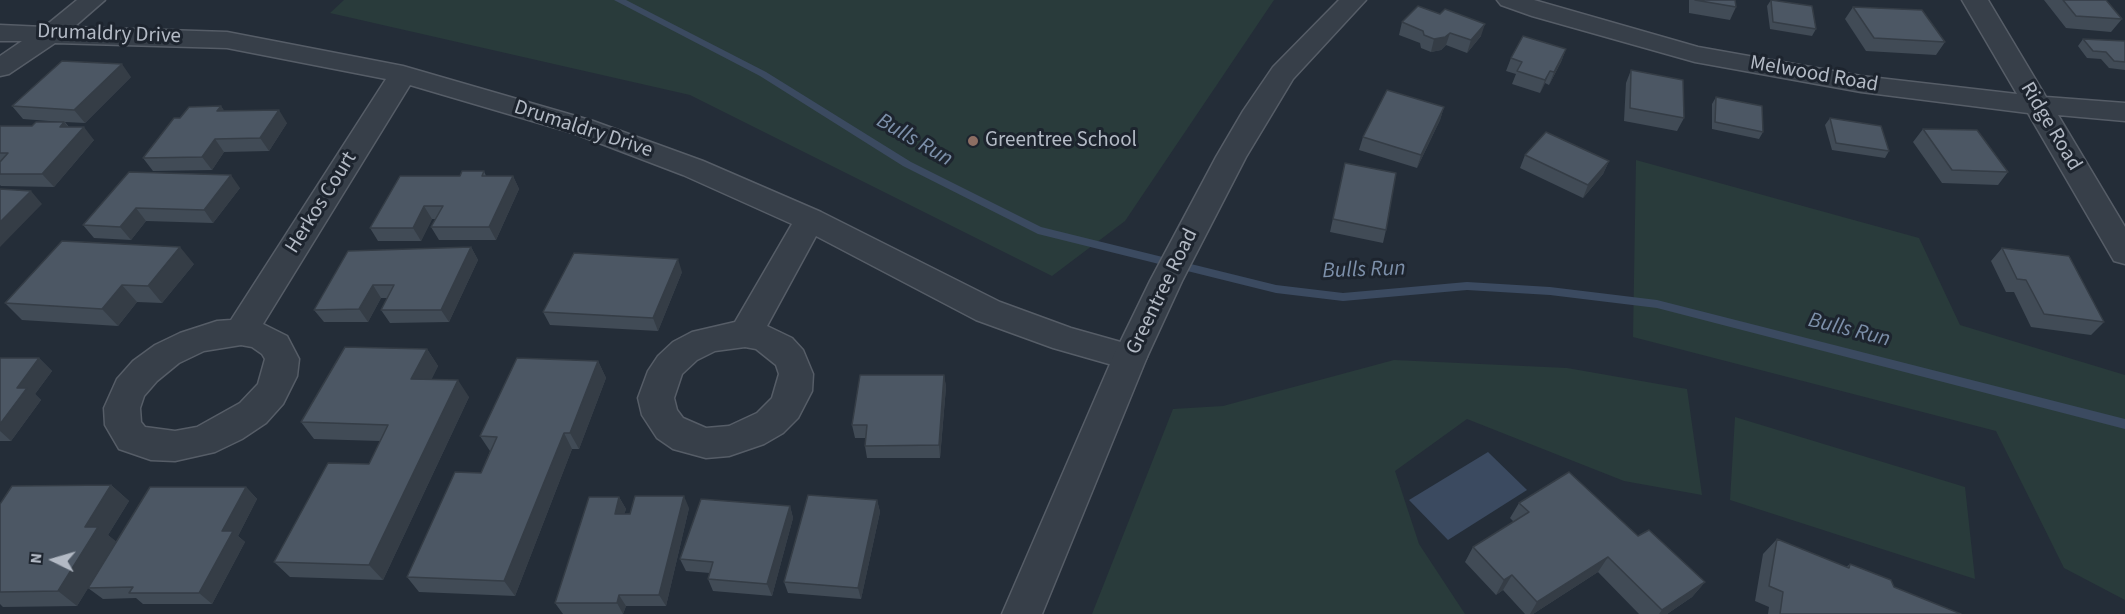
<!DOCTYPE html>
<style>
body{margin:0}
#map{position:relative;width:2125px;height:614px;overflow:hidden;background:#242d38;font-family:"Source Sans 3",sans-serif}
canvas{display:block}
.north{position:absolute;left:24px;top:530px;width:60px;height:60px;-webkit-text-stroke:4px #1d242e;paint-order:stroke;rotate:275deg;font-size:16px;font-weight:700;line-height:24px;text-align:center;color:#b3bac5}
.north::after{content:'';display:block;margin:auto;width:21px;height:27px;background:#b3bac5;clip-path:polygon(50% 0,100% 100%,50% 72%,0 100%)}
</style>
<div id="map">
<canvas width="2125" height="614"></canvas>
<div class="north">N</div>
</div>
<script>
const c = document.querySelector('canvas').getContext('2d');
c.lineJoin = 'round';
function paint(path, color) { c.fillStyle = color; c.fill(path, 'evenodd'); }
const poly = rows => new Path2D(rows.map(r => 'M' + r).join(''));
function strokePath(path, color, width, dash) { c.strokeStyle = color; c.lineWidth = width; c.lineCap = dash ? 'butt' : 'round'; c.setLineDash(dash || []); c.stroke(path); }
function drawText(font, color, halo, rows, align = 'center') {
  c.font = font + ' "Source Sans 3",sans-serif'; c.lineWidth = 6; c.setLineDash([]); c.textBaseline = 'middle'; c.strokeStyle = halo; c.fillStyle = color; for (const [text, x, y, turn = 0] of rows) {
    c.save(); c.translate(x, y); c.rotate((+turn || 0) * Math.PI / 180); c.textAlign = isNaN(turn) ? turn : align; if (halo) c.strokeText(text, 0, 0); c.fillText(text, 0, 0); c.restore();
  }
}
const green = poly([
 [344,0,1274,0,1125,221,1052,276,690,95,330,13],
 [1636,160,1919,238,1960,325,2125,375,2125,600,2064,568,1996,431,1633,337],
 [1394,360,1567,368,1687,389,1702,495,1624,481,1467,419,1395,471,1419,544,1465,614,1092,614,1173,409,1223,406],
 [1735,417,1965,487,1975,579,1730,500]
]);
const water = poly([
 [1488,452,1527,490,1448,540,1409,500]
]);
const stream = poly([
 [614,0,626,0,766,72,911,162,1041,227,1276,285,1343,293,1467,282,1550,287,1657,300,2125,419,2125,429,1657,308,1550,295,1467,290,1343,301,1276,293,1038,234,903,166,760,76,614,0]
]);
const minor = poly([
 [77,0,105,0,74,27,227,32,403,66,593,121,703,161,821,212,1000,302,1071,328,1142,348,1147,357,1142,366,1130,370,1053,348,976,320,816,236,767,326,792,338,803,350,813,374,812,391,798,418,783,433,764,444,729,456,706,458,673,449,657,438,642,415,638,398,648,371,658,356,673,342,692,332,735,322,792,224,683,175,573,133,410,85,263,324,287,336,299,359,297,376,283,404,266,423,242,439,215,452,175,461,151,460,119,449,105,425,104,408,117,379,133,361,155,345,180,333,217,321,231,320,386,79,227,48,55,43,9,74,0,76,0,56,22,41,0,41,0,25,44,27,77,0],
 [241,345,252,347,262,354,265,359,258,384,240,403,197,427,175,431,145,427,141,422,140,408,144,396,157,381,179,363,204,351,241,345],
 [745,347,756,349,776,365,779,374,772,398,757,413,729,426,706,428,683,418,677,410,674,398,682,374,697,360,715,351,745,347],
 [1497,0,1534,0,1698,47,1861,76,2017,94,1962,0,1988,0,2046,97,2125,103,2125,121,2058,115,2125,227,2125,264,2114,261,2028,113,1861,92,1695,62,1532,16,1501,5,1497,0]
]);
const tertiary = poly([
 [1339,0,1366,0,1293,79,1246,157,1182,281,1147,357,1042,614,1002,614,1113,357,1150,281,1216,157,1243,111,1273,67,1339,0]
]);
const wall = poly([
 [1689,0,1735,0,1736,7,1730,20,1689,13],
 [1771,0,1816,29,1812,36,1770,29,1767,6],
 [2044,0,2106,0,2122,19,2111,32,2066,28],
 [1853,7,1945,42,1936,55,1866,51,1845,19],
 [1402,22,1481,36,1467,53,1446,45,1441,50,1431,52,1421,48,1420,43,1399,35],
 [2083,39,2125,41,2125,70,2109,68,2101,59,2087,58,2078,46],
 [1566,49,1561,62,1549,85,1545,83,1540,93,1512,84,1516,74,1506,71,1511,58],
 [1631,70,1684,118,1677,131,1624,121,1626,83],
 [131,77,85,123,65,122,69,127,94,140,54,187,1,186,0,185,0,126,32,126,62,122,23,119,12,106],
 [1716,97,1763,132,1759,139,1712,129,1712,104],
 [221,106,224,111,287,123,269,151,224,152,212,170,153,171,143,158,180,118],
 [1444,107,1440,120,1417,168,1359,150,1363,137],
 [1830,118,1889,151,1885,158,1832,150,1825,125],
 [1923,129,2008,172,1998,185,1942,183,1913,142],
 [1525,155,1609,161,1603,174,1583,198,1520,168],
 [1345,163,1386,230,1383,243,1330,232],
 [484,171,486,176,513,176,519,189,496,240,439,240,431,227,436,219,432,219,421,241,378,241,370,228,460,176],
 [129,172,240,188,213,223,146,221,131,240,94,238,83,225],
 [471,247,478,260,449,322,390,323,381,310,388,298,381,298,368,322,324,322,314,310,348,251],
 [2002,248,2104,322,2091,335,2031,327,2014,292,2006,292,1991,261],
 [194,264,162,303,137,302,118,326,22,320,5,303],
 [682,272,658,331,550,325,543,312],
 [427,349,438,366,431,380,469,397,383,580,290,577,274,562,369,464,380,441,314,439,301,422],
 [0,358,39,358,52,371,35,394,41,400,11,441,0,441],
 [598,361,606,378,579,449,572,449,515,596,419,592,407,577,481,473,490,451,480,436],
 [944,375,946,387,940,458,867,458,865,446,866,438,855,438,852,425],
 [111,485,129,501,108,535,116,542,246,487,257,499,238,536,245,542,212,604,143,604,136,598,103,599,88,588,77,606,3,607,0,604,0,504],
 [619,497,626,509,624,514,689,508,666,606,626,606,623,614,563,614,555,603],
 [877,500,880,512,861,599,788,593,784,582],
 [1519,503,1638,536,1705,582,1692,597,1667,614,1639,614,1598,572,1533,614,1525,614,1503,590,1496,595,1465,562,1473,547,1514,522,1510,518],
 [790,506,793,518,772,596,713,591,708,579,710,573,686,571,680,559],
 [1777,539,1846,567,1850,564,1894,587,1961,614,1768,614,1769,607,1755,601,1763,554]
]);
const shadedWall = poly([
 [1485,24,1481,36,1467,53,1471,40],
 [1450,33,1446,45,1441,50,1431,52,1434,39],
 [1566,49,1561,62,1549,85,1554,72],
 [122,64,131,77,85,123,74,110],
 [1550,71,1545,83,1540,93,1545,80],
 [221,106,230,119,217,111],
 [1444,107,1440,120,1417,168,1421,155],
 [279,110,287,123,269,151,260,138],
 [64,122,75,135,60,127],
 [84,127,94,140,54,187,42,174],
 [215,139,224,152,212,170,202,157],
 [1609,161,1603,174,1583,198,1588,185],
 [231,175,240,188,213,223,204,210],
 [513,176,519,189,496,240,489,227],
 [31,191,42,204,0,247,0,222],
 [424,206,432,219,421,241,413,228],
 [136,208,146,221,131,240,120,227],
 [180,247,194,264,162,303,148,286],
 [471,247,478,260,449,322,441,310],
 [678,259,682,272,658,331,653,318],
 [122,285,137,302,118,326,102,309],
 [373,285,381,298,368,322,359,309],
 [427,349,438,366,423,396,411,379],
 [39,358,52,371,35,394,41,400,11,441,0,431,0,424,17,388],
 [598,361,606,378,579,449,570,433],
 [944,375,946,387,940,458,939,445],
 [458,380,469,397,383,580,369,565],
 [564,433,572,449,515,596,504,581],
 [111,485,129,501,108,535,117,542,77,606,58,591,85,527],
 [246,487,257,499,238,536,245,542,212,604,199,593,222,531],
 [684,496,689,508,666,606,659,595],
 [619,497,626,509,621,526,615,514],
 [877,500,880,512,861,599,858,588],
 [790,506,793,518,772,596,767,584],
 [1608,557,1598,572,1533,614,1530,614,1537,602],
 [1512,575,1503,590,1496,595,1504,580],
 [1705,582,1692,597,1667,614,1659,614,1662,610],
 [619,595,626,606,623,614,617,603]
]);
const building = poly([
 [1695,0,1735,0,1736,7,1695,0],
 [1771,0,1812,6,1816,29,1773,22,1771,0],
 [2063,0,2106,0,2122,19,2076,16,2063,0],
 [1418,6,1440,14,1445,9,1485,24,1471,40,1450,33,1445,37,1434,39,1424,35,1423,31,1402,22,1418,6],
 [1853,7,1922,10,1945,42,1874,38,1853,7],
 [1523,36,1566,49,1554,72,1550,71,1545,80,1517,71,1522,62,1511,58,1523,36],
 [2083,39,2125,41,2125,62,2114,61,2106,52,2093,51,2083,39],
 [62,61,122,64,74,110,12,106,62,61],
 [1631,70,1683,80,1684,118,1630,108,1631,70],
 [1387,90,1444,107,1421,155,1363,137,1387,90],
 [1716,97,1762,106,1763,132,1715,122,1716,97],
 [221,106,217,111,279,110,260,138,215,139,202,157,143,158,174,118,180,118,189,107,221,106],
 [1830,118,1881,126,1889,151,1836,143,1830,118],
 [36,122,64,122,60,127,84,127,42,174,0,174,0,162,8,153,0,153,0,126,32,126,36,122],
 [1923,129,1977,130,2008,172,1952,170,1923,129],
 [1546,132,1609,161,1588,185,1525,155,1546,132],
 [1345,163,1396,173,1386,230,1333,219,1345,163],
 [462,171,484,171,482,176,513,176,489,227,431,227,443,206,424,206,413,228,370,228,400,176,460,176,462,171],
 [129,172,231,175,204,210,136,208,120,227,83,225,129,172],
 [0,189,31,191,0,222,0,189],
 [62,241,180,247,148,286,122,285,102,309,5,303,62,241],
 [471,247,441,310,381,310,394,285,373,285,359,309,314,310,348,251,471,247],
 [2002,248,2069,256,2104,322,2044,314,2026,280,2017,279,2002,248],
 [574,253,678,259,653,318,543,312,574,253],
 [345,347,427,349,411,379,458,380,369,565,274,562,328,463,369,464,388,425,301,422,345,347],
 [0,358,39,358,17,388,27,388,0,424,0,358],
 [517,358,598,361,570,433,564,433,504,581,407,577,455,472,481,473,497,437,480,436,517,358],
 [860,375,944,375,939,445,865,446,867,425,852,425,860,375],
 [1569,472,1638,536,1649,530,1705,582,1662,610,1608,557,1537,602,1512,575,1504,580,1473,547,1529,512,1519,503,1569,472],
 [111,485,85,527,98,527,58,591,0,592,0,504,12,486,111,485],
 [150,487,246,487,222,531,233,531,199,593,129,593,133,587,88,588,150,487],
 [808,495,877,500,858,588,784,582,808,495],
 [635,496,684,496,659,595,619,595,617,603,555,603,589,497,619,497,615,514,630,514,635,496],
 [701,499,790,506,767,584,708,579,713,562,680,559,701,499],
 [1777,539,1849,568,1850,564,1891,580,1894,587,1961,614,1780,614,1783,592,1769,586,1777,539]
]);
const markers = [
 [973,141,6,"#8d6e63"]
];
const streetNames = [
 ["Drumaldry Drive",109,35,2],
 ["Melwood Road",1814,75,10],
 ["Ridge Road",2050,127,59],
 ["Drumaldry Drive",583,130,18],
 ["Herkos Court",322,203,-58],
 ["Greentree Road",1163,292,-64]
];
const poiNames = [
 ["Greentree School",985,141]
];
const waterNames = [
 ["Bulls Run",914,141,30],
 ["Bulls Run",1364,271,-2],
 ["Bulls Run",1849,331,14]
];
paint(green, '#293b3b');
paint(water, '#3b4a60');
paint(stream, '#3b4a60');
strokePath(minor, '#565d67', 3);
strokePath(tertiary, '#565d67', 3);
paint(minor, '#373f49');
paint(tertiary, '#373f49');
paint(wall, '#414b56');
paint(shadedWall, '#353d46');
paint(building, '#4c5764');
strokePath(building, '#353d46', 1.5);
for (const [x, y, r, color] of markers) { const dot = new Path2D(); dot.arc(x, y, r, 0, 2 * Math.PI); c.fillStyle = color; c.fill(dot); strokePath(dot, '#1d242e', 2); }
drawText('21px', '#b3bac5', '#1d242e', streetNames);
drawText('21px', '#b3bac5', '#1d242e', poiNames, 'left');
drawText('italic 22px', '#7d90aa', '#1d242e', waterNames);
</script>
